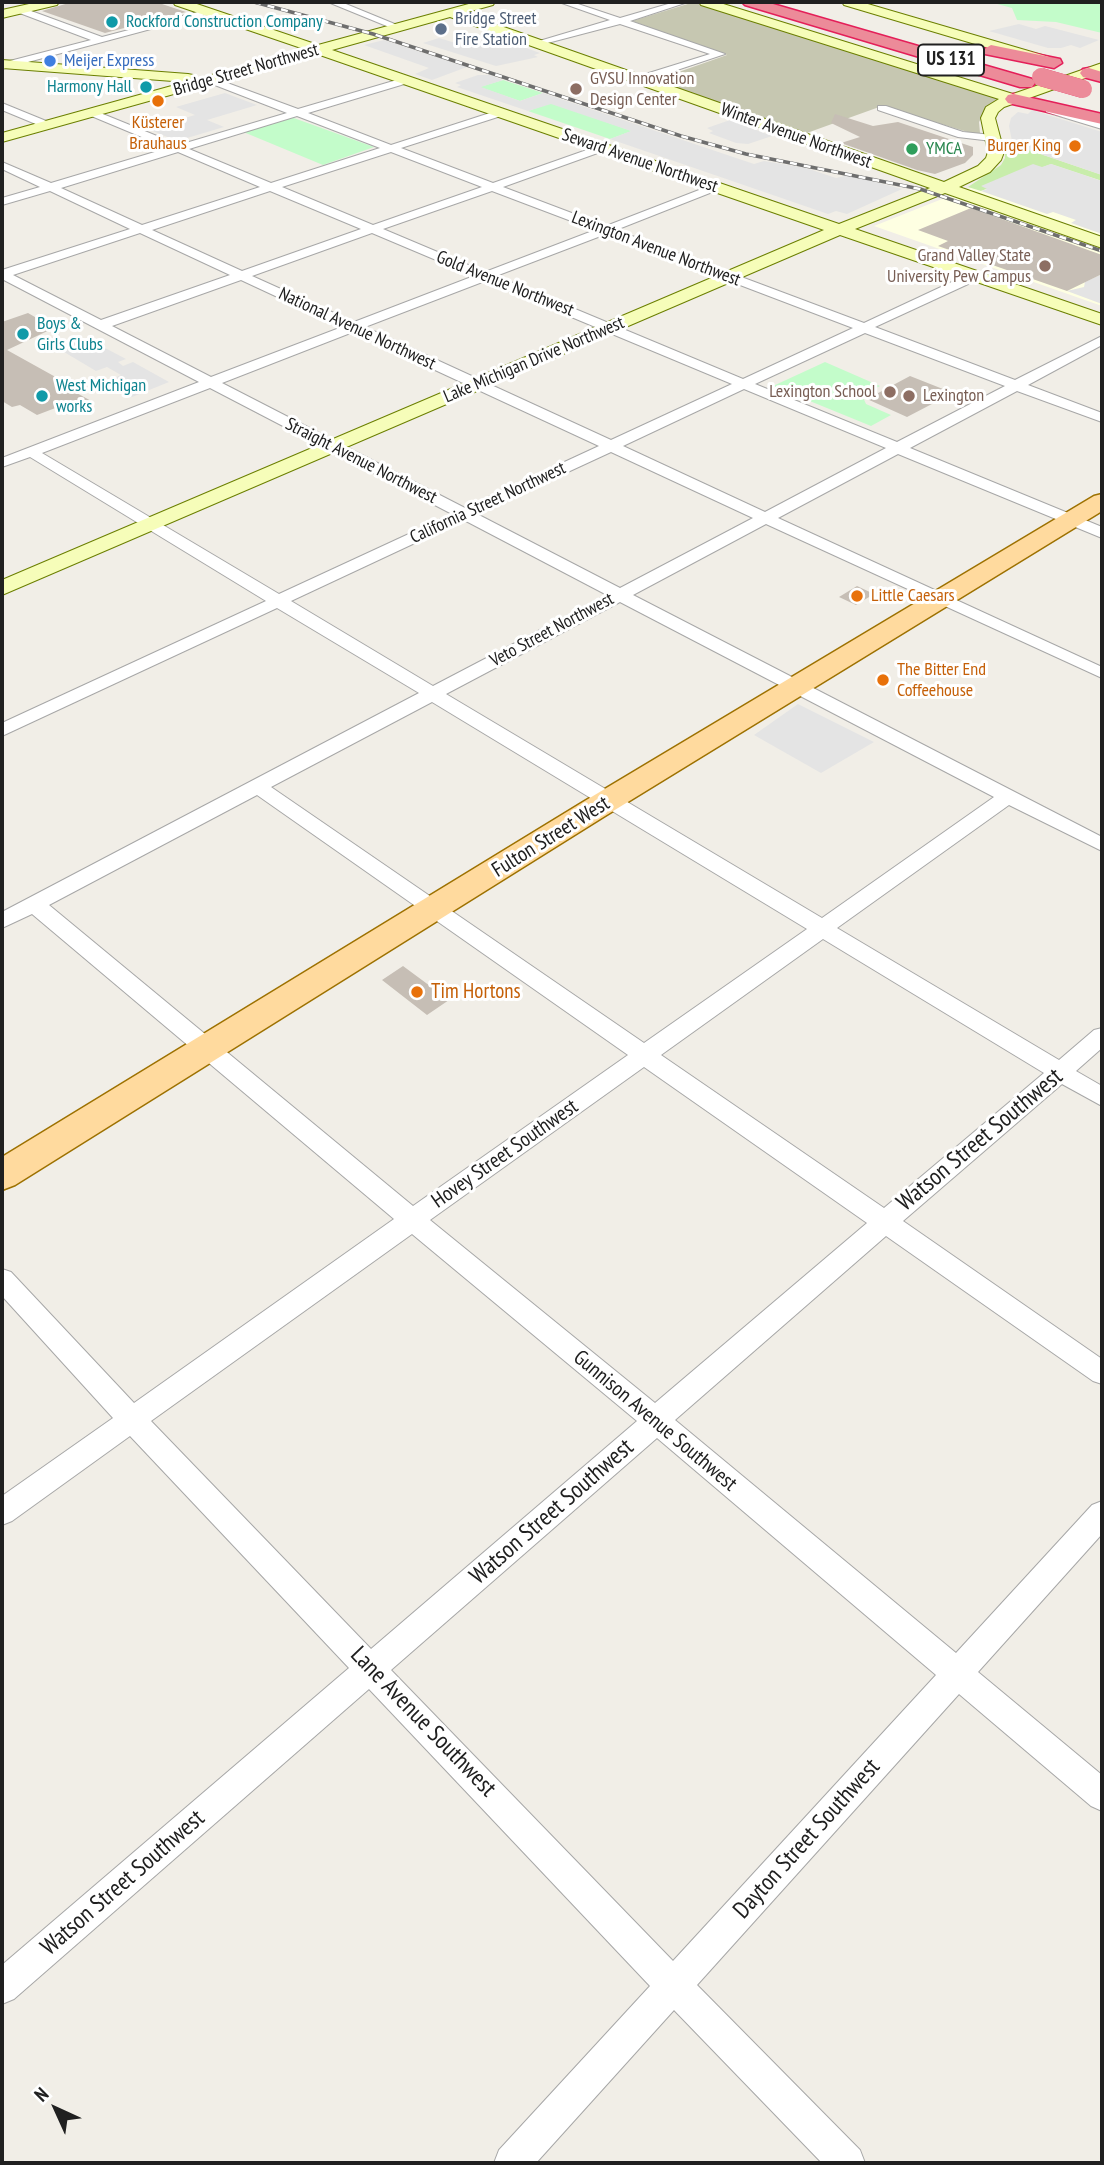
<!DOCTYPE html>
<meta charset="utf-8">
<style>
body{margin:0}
#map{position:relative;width:1104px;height:2165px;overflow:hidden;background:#f1eee7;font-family:"PT Sans Narrow",sans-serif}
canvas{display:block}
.frame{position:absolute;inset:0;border:4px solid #202020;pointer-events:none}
.north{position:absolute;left:21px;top:2074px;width:70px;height:70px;-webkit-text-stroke:5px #fff;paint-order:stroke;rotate:315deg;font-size:19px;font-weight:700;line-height:28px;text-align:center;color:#202020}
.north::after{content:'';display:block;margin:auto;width:24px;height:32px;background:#202020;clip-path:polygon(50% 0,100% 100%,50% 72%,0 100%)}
</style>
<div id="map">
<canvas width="1104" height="2165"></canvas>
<div class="frame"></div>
<div class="north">N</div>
</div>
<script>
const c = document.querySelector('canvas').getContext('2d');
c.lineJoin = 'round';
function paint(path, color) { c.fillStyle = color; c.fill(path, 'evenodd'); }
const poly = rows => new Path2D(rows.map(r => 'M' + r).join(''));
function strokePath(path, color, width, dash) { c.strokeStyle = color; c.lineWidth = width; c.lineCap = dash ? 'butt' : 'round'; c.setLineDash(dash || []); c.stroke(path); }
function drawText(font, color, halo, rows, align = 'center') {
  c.font = font + ' "PT Sans Narrow",sans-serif'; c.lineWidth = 6; c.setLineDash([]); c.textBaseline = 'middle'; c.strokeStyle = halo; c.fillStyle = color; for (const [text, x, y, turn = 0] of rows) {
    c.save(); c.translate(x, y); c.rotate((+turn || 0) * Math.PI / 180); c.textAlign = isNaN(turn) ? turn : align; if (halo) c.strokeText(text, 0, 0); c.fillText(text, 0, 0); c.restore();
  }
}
const education = poly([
 [1102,176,1102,306,874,226,985,182]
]);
const construction = poly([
 [691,3,697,3,1000,98,984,113,979,122,980,133,974,134,882,106,804,134,653,81,727,55,632,21]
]);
const grass = poly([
 [1005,145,1017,146,1102,175,1102,181,1051,164,981,191,968,187,1001,165,1005,158]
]);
const park = poly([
 [990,2,1102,2,1102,33,1056,22,1017,20,1012,8],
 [503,80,543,93,520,101,479,87],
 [551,103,632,131,610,139,528,111],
 [291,117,374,147,323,165,241,131],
 [825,362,880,386,862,395,866,404,891,415,871,426,773,386]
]);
const parking = poly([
 [1019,24,1036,29,1045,26,1099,40,1080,48,1071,45,1061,48,1048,48,989,31],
 [496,37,540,53,534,55,538,57,496,66,423,43,439,38,462,45],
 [384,40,467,67,432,80,415,74,429,68,364,45],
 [478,75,490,75,503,80,481,87,520,101,543,93,754,164,764,161,806,168,836,178,849,175,902,189,847,214,836,211,828,214,610,139,631,131,551,104,528,111,457,87,461,85,455,83],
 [225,93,257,105,207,120,224,127,177,141,148,129,195,115,176,107],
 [1032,110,1102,132,1102,175,1017,146,1012,141,1009,126,1011,118,1018,112,1028,114],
 [730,120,772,136,748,144,736,143,709,133,713,131,707,128],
 [1033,164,1042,167,1051,164,1102,181,1102,234,1071,223,1076,220,1053,212,1047,214,981,191,987,189,981,186],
 [1102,274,1102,304,1067,291,1084,287,1085,282],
 [73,339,79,342,88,339,126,359,118,362,123,366,133,362,169,382,132,397,124,392,140,385,137,384,128,387,112,379,121,375,107,367,96,371,59,349,66,347,62,343],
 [798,704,874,742,821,773,754,735]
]);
const building = poly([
 [72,2,156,2,186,12,105,33,42,11],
 [835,114,873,126,898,122,973,147,973,155,965,163,935,174,917,170,841,143,860,137,831,123],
 [971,208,1102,255,1102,274,1067,291,938,246,948,241,918,230],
 [28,313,54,328,7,350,61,380,57,382,93,402,67,412,58,407,37,415,20,405,12,407,2,401,2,322],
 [910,376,953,393,907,417,867,399],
 [857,586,874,594,856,605,839,597],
 [403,966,449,1000,427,1015,382,980]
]);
const street = poly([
 [328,2,341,2,402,27,394,29,328,2],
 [559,2,572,2,620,18,675,2,688,2,630,21,725,54,644,81,636,81,636,77,710,54,620,24,536,46,536,42,610,20,559,2],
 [17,8,23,8,102,37,209,9,214,12,2,69,2,63,91,40,17,12,17,8],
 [407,77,412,80,411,82,308,113,391,145,496,111,504,111,504,115,401,148,493,183,598,146,606,146,606,150,503,187,606,226,712,185,720,185,720,189,616,230,864,323,971,273,979,273,979,279,875,327,1015,380,1102,336,1102,345,1028,385,1102,413,1102,422,1017,391,910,448,1102,527,1102,538,898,454,778,518,1102,667,1102,678,766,524,633,595,1102,837,1102,851,1009,805,837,928,1059,1060,1094,1030,1102,1028,1102,1048,1076,1071,1102,1086,1102,1106,1062,1084,903,1221,1102,1359,1102,1384,1093,1381,886,1236,675,1420,956,1653,1092,1505,1102,1501,1102,1534,978,1672,1102,1775,1102,1811,1091,1806,959,1694,697,1985,860,2150,865,2163,822,2163,674,2010,536,2163,494,2163,499,2150,650,1986,369,1689,14,1999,2,2004,2,1965,349,1668,130,1436,12,1521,2,1525,2,1496,113,1418,2,1296,2,1269,11,1272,134,1403,394,1219,32,914,2,928,2,912,419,693,277,608,2,736,2,723,266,601,30,457,2,467,2,458,199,382,2,279,2,270,130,229,50,191,2,205,2,198,40,187,2,169,2,162,51,183,168,148,89,115,88,113,93,110,179,145,287,113,207,82,207,78,211,77,298,109,407,77],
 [297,116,380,148,271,183,189,149,297,116],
 [178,152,260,187,142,225,61,188,178,152],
 [391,152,482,187,373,225,282,187,391,152],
 [270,191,361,229,242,271,152,230,270,191],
 [492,191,595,230,485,272,383,229,492,191],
 [140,233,230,275,101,320,13,275,140,233],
 [372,233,474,276,354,322,252,276,372,233],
 [606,234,853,328,743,379,496,276,606,234],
 [241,280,342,327,211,377,112,326,241,280],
 [485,281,732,384,611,440,365,327,485,281],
 [353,332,599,446,465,508,222,383,353,332],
 [865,333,1005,386,897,442,755,384,865,333],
 [210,388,452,514,279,594,42,453,210,388],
 [744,389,886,448,765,512,623,446,744,389],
 [611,452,753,518,620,588,477,514,611,452],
 [464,520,607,595,433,686,291,601,464,520],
 [620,602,994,797,822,918,446,694,620,602],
 [432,702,807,929,644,1043,271,787,432,702],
 [257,795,628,1055,413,1206,49,905,257,795],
 [823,939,1044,1073,884,1208,661,1055,823,939],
 [644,1067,867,1223,655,1403,430,1220,644,1067],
 [412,1234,637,1421,371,1649,151,1421,412,1234],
 [657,1438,936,1675,673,1961,391,1670,657,1438],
 [2,103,51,123,52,125,43,127,2,110,2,103],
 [878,106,886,106,963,132,992,135,997,138,992,141,958,137,878,110,878,106],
 [1050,107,1102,123,1102,129,1046,112,1046,108,1050,107]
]);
const secondary = poly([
 [38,2,59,2,57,5,2,18,2,10,38,2],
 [173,2,191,2,318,45,476,2,495,2,493,5,464,13,944,182,978,166,986,158,988,152,981,118,986,107,999,99,701,5,699,2,717,2,1013,94,1102,63,1102,72,1004,107,998,112,995,118,1004,152,1001,160,990,172,959,187,1102,237,1102,248,945,193,855,229,1102,314,1102,325,840,235,2,595,2,580,824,230,317,54,2,142,2,133,186,82,2,68,2,60,188,74,193,75,194,80,304,49,175,5,173,2],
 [450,17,930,188,839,224,332,50,450,17],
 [842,2,861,2,1049,57,1051,60,1044,64,1039,63,844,5,842,2]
]);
const primary = poly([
 [1102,494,1102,511,605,816,15,1185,2,1190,2,1157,583,802,1094,496,1102,494]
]);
const highway = poly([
 [742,2,766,2,1032,79,1035,83,1032,87,1020,87,745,5,742,2],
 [991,45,1060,59,1062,63,1054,68,985,54,983,50,991,45],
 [1089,68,1102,72,1102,82,1083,77,1080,73,1083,69,1089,68],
 [1014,94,1102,114,1102,124,1008,103,1005,99,1008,95,1014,94]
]);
const rail = poly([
 [254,2,373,34,681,136,746,154,920,189,1102,251]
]);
const highwayBridge = poly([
 [1041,77,1083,89]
]);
const markers = [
 [112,22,7,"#0f9aa8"],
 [441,29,7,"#5c6f8a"],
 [50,61,7,"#3f7fe0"],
 [146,87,7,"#0f9aa8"],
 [576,89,7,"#8d6e63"],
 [158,101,7,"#e8710a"],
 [1075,146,7,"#e8710a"],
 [912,149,7,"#2e9e5b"],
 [1045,266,7,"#8d6e63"],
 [23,334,7,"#0f9aa8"],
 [890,392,7,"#8d6e63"],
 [42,396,7,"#0f9aa8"],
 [909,396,7,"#8d6e63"],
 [857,596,7,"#e8710a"],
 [883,680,7,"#e8710a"],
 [417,992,7,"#e8710a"]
];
const farServicenames = [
 ["Bridge Street",455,19],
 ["Fire Station",455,40]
];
const farCulturenames = [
 ["Rockford Construction Company",126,22],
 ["Harmony Hall",132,87,"right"],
 ["Boys &",37,324],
 ["Girls Clubs",37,345],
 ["West Michigan",56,386],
 ["works",56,407]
];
const farShopnames = [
 ["Meijer Express",64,61]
];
const farStreetnames = [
 ["Bridge Street Northwest",246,70,-16],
 ["Winter Avenue Northwest",796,136,20],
 ["Seward Avenue Northwest",640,161,19],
 ["Lexington Avenue Northwest",656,249,21],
 ["Gold Avenue Northwest",505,284,22],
 ["National Avenue Northwest",357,329,25],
 ["Lake Michigan Drive Northwest",534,360,-23],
 ["Straight Avenue Northwest",361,461,27],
 ["California Street Northwest",488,503,-25],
 ["Veto Street Northwest",552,630,-28]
];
const farEducationnames = [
 ["GVSU Innovation",590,79],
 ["Design Center",590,100],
 ["Grand Valley State",1031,256,"right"],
 ["University Pew Campus",1031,277,"right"],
 ["Lexington School",876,392,"right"],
 ["Lexington",923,396]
];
const farFoodnames = [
 ["Küsterer",158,123,"center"],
 ["Brauhaus",158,144,"center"],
 ["Burger King",1061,146,"right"],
 ["Little Caesars",871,596],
 ["The Bitter End",897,670],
 ["Coffeehouse",897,691]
];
const farLeisurenames = [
 ["YMCA",926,149]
];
const shields = [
 [951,60,66]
];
const shieldNames = [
 ["US 131",951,60]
];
const streetNames = [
 ["Fulton Street West",551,837,-32],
 ["Hovey Street Southwest",505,1154,-35],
 ["Gunnison Avenue Southwest",655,1421,40]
];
const foodNames = [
 ["Tim Hortons",431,992]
];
const nearStreetnames = [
 ["Watson Street Southwest",980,1140,-40],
 ["Watson Street Southwest",552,1512,-41],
 ["Lane Avenue Southwest",423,1722,46],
 ["Dayton Street Southwest",807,1839,-48],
 ["Watson Street Southwest",123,1883,-41]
];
paint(education, '#feffe2');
paint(construction, '#c6c7b1');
paint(grass, '#c8edab');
paint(park, '#c3fcca');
paint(parking, '#e4e4e4');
paint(building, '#c6beb5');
strokePath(street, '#a7a7a7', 2);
strokePath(secondary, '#6b7f00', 2);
strokePath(primary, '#9d7100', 3);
strokePath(highway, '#e41f59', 3);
paint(street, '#fff');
paint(secondary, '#f6fdb9');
paint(primary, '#ffda9e');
paint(highway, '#ec8b99');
strokePath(rail, '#6e6e6e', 3.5);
strokePath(rail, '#fff', 2.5, [7]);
strokePath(highwayBridge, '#e41f59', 18, []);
strokePath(highwayBridge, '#ec8b99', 18);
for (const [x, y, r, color] of markers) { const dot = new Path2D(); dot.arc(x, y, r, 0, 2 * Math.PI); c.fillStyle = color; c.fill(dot); strokePath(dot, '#fff', 2.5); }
drawText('18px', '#4e5e75', '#fff', farServicenames, 'left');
drawText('18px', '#0d838f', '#fff', farCulturenames, 'left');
drawText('18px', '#366cbe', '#fff', farShopnames, 'left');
drawText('18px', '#202020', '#fff', farStreetnames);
drawText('18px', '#785e54', '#fff', farEducationnames, 'left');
drawText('18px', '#c56008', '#fff', farFoodnames, 'left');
drawText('18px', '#27864d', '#fff', farLeisurenames, 'left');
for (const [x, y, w] of shields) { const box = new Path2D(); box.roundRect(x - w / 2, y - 15.5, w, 31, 5); c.fillStyle = '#fff'; c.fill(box); strokePath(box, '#202020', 2); }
drawText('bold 19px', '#202020', null, shieldNames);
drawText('21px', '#202020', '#fff', streetNames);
drawText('21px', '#c56008', '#fff', foodNames, 'left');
drawText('24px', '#202020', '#fff', nearStreetnames);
</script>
